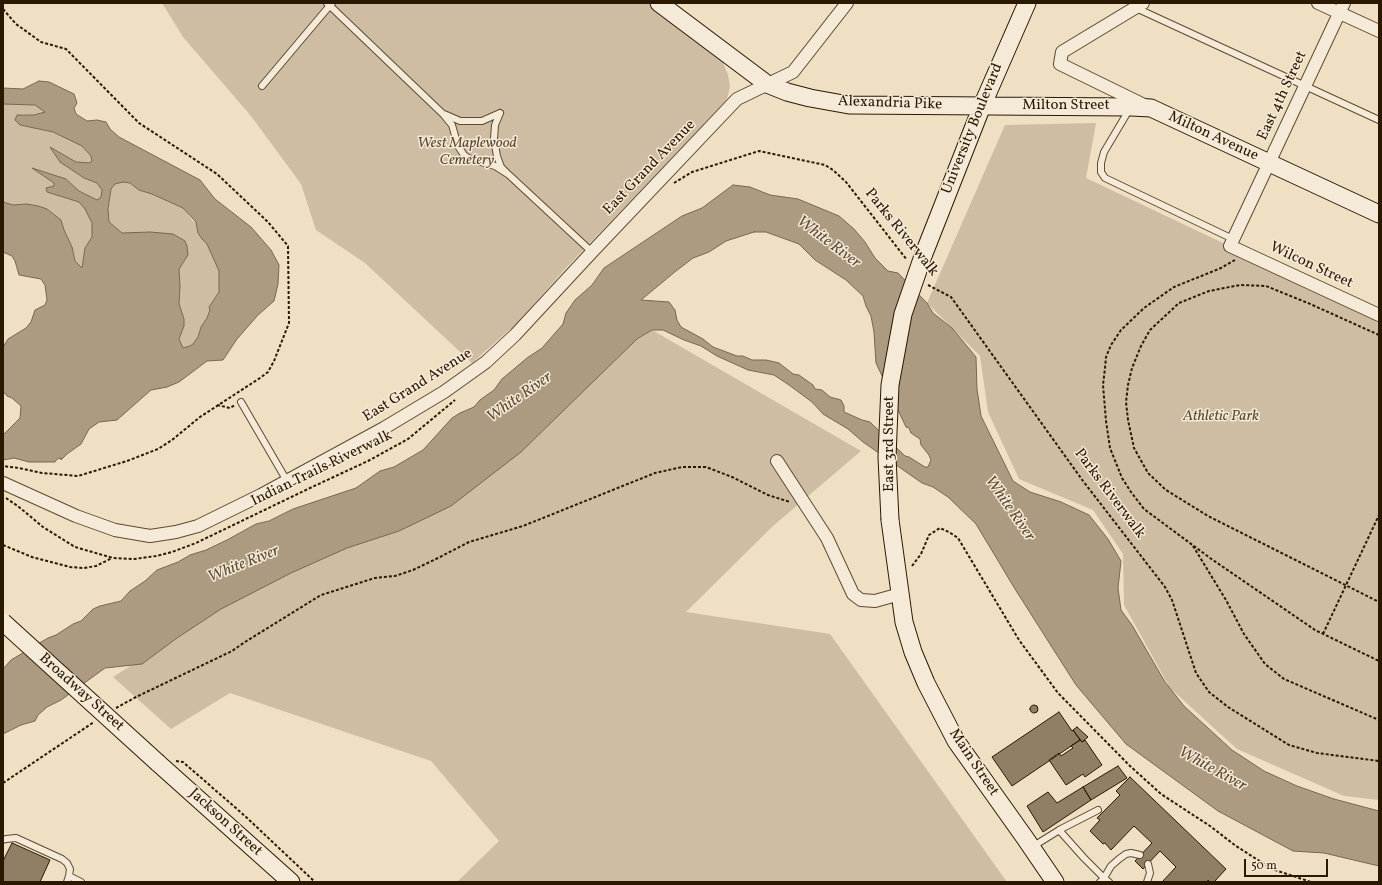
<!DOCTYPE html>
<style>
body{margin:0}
#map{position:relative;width:1382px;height:885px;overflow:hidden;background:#efdfc3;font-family:Vollkorn,serif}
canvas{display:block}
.frame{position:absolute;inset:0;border:4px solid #2b1800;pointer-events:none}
.scale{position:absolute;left:1244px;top:859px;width:84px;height:18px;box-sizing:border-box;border:2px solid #2b1800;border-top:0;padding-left:5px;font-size:12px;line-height:14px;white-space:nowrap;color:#2b1800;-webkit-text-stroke:3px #f5ead8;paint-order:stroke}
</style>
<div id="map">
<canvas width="1382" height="885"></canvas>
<div class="frame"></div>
<div class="scale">50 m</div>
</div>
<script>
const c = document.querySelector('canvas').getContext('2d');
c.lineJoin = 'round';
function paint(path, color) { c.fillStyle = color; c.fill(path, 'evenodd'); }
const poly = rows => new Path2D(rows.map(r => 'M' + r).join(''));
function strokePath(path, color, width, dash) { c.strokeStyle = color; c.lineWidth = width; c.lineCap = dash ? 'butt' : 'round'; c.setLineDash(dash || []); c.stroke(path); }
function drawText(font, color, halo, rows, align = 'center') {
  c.font = font + ' Vollkorn,serif'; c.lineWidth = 3; c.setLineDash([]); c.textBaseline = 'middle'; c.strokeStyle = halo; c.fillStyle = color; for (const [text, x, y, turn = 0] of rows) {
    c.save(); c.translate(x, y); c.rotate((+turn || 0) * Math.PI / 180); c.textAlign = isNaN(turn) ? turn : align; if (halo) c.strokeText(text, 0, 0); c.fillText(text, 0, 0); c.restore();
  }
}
const green = poly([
 [162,3,650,3,722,60,728,75,730,86,729,91,727,99,715,113,565,269,516,324,472,363,365,263,316,230,301,184,251,116,183,37],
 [3,104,35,105,45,112,34,115,22,114,20,125,53,132,82,146,91,156,92,161,89,163,81,163,76,162,54,149,84,178,97,183,102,190,101,197,97,200,79,191,66,179,51,180,54,183,54,186,50,187,47,192,79,202,85,209,92,223,92,237,85,248,82,269,75,262,72,247,64,230,61,220,47,209,27,204,13,205,3,202],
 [1096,123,1086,178,1379,317,1379,800,1344,796,1237,749,1170,688,1124,605,1123,554,1093,510,1019,479,988,412,980,356,927,303,1005,125],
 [123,182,130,183,139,190,152,194,183,208,193,221,196,222,202,239,207,244,219,271,219,292,209,306,210,310,207,318,201,327,198,337,193,345,190,346,183,348,179,339,184,326,184,319,179,304,180,286,179,269,188,255,141,233,122,233,109,222,108,210,111,189,115,184],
 [652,330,861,451,773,526,686,612,830,634,1007,882,457,882,499,841,431,761,230,693,171,729,113,677]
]);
const water = poly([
 [39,81,49,82,74,94,77,103,74,108,76,114,87,121,97,120,106,122,110,129,119,137,200,180,215,199,251,227,271,250,279,265,278,284,274,301,258,315,237,339,223,360,207,361,179,382,167,387,151,390,117,420,99,422,89,429,81,444,67,454,61,460,61,458,57,459,55,462,29,462,14,458,3,460,3,435,20,418,21,406,12,398,7,396,5,393,3,393,3,347,8,339,26,328,31,322,35,310,45,305,47,300,45,285,41,279,19,275,15,261,12,256,3,252,3,202,13,205,27,204,38,206,47,209,61,220,64,230,72,247,75,261,82,268,85,248,92,237,92,223,85,209,79,202,47,192,46,188,54,186,54,183,32,168,66,179,79,191,97,200,101,197,102,190,97,183,84,178,60,162,50,147,76,162,89,163,92,161,91,156,82,146,53,132,20,125,15,120,17,115,34,115,45,112,35,105,3,104,3,88,23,89,39,81],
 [123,182,130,183,139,190,152,194,183,208,196,222,198,233,202,239,207,244,219,271,219,292,209,307,210,310,207,318,201,327,198,337,193,344,190,346,183,348,179,339,184,326,184,319,179,304,180,286,179,269,188,255,187,246,185,241,173,234,150,232,122,233,109,222,108,209,111,189,115,184,123,182],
 [733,185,750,187,770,195,798,199,839,216,854,229,865,242,875,258,888,271,898,273,927,303,933,313,952,328,976,357,977,389,981,416,1013,481,1030,492,1061,502,1089,515,1108,539,1121,561,1118,588,1121,610,1132,625,1165,682,1184,706,1232,750,1264,771,1297,786,1334,799,1379,811,1379,866,1324,853,1293,851,1218,811,1126,744,1076,685,1015,589,976,524,948,497,933,487,922,483,863,442,848,429,823,414,812,402,789,385,774,375,748,370,717,356,701,346,684,340,663,330,652,330,637,339,521,452,451,506,399,531,347,548,291,573,221,609,177,638,142,664,105,668,61,700,47,707,38,715,35,721,21,725,3,734,3,669,11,660,48,638,56,635,73,624,81,621,93,609,100,606,121,601,130,591,145,581,157,570,178,562,190,555,206,550,227,540,256,524,269,521,293,509,356,488,380,471,394,467,423,450,452,418,460,413,474,407,480,400,494,390,502,379,527,358,542,348,563,324,566,313,575,300,592,285,604,268,682,216,702,208,733,185],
 [754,232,766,232,799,244,815,260,846,280,863,296,866,306,871,316,874,332,876,363,906,427,909,428,911,433,920,439,921,445,929,455,931,460,928,467,925,467,909,457,905,456,870,422,862,420,844,412,844,406,841,400,830,397,822,390,815,389,813,385,799,375,793,374,779,363,766,360,752,360,743,356,737,356,713,347,703,339,681,327,677,320,675,310,669,302,641,300,676,271,693,258,709,252,726,241,754,232]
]);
const building = poly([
 '1030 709a4 4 0 1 1 8 0a4 4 0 1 1-8 0Z',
 [1059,712,1072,731,1073,730,1080,740,1012,786,992,757,1059,712],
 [1077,727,1088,737,1082,742,1073,730,1077,727],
 [1080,740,1082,742,1085,740,1102,765,1085,777,1083,774,1066,785,1049,760,1059,753,1061,756,1073,748,1071,746,1080,740],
 [1118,766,1127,778,1091,800,1083,787,1118,766],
 [1130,777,1226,869,1214,882,1210,882,1208,880,1207,882,1162,882,1176,867,1160,851,1143,869,1135,861,1152,843,1134,826,1111,850,1105,843,1103,844,1090,831,1100,820,1097,818,1120,795,1116,791,1130,777],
 [1083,787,1091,800,1043,832,1027,806,1048,792,1057,803,1083,787],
 [12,843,50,860,40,882,3,882,3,861,12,843]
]);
const path = poly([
 [3,9,16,24,41,42,66,49,139,123,217,174,268,222,288,246,289,323,274,361,268,372,260,378,200,417,172,440,158,449,127,461,78,476,42,473,19,468,3,466],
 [674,183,692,172,759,151,825,165,833,170,846,182,907,260],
 [1235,260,1221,268,1174,287,1144,308,1121,330,1111,345,1106,357,1105,368,1103,385,1106,421,1110,448,1122,478,1131,492,1144,509,1210,558,1315,630,1379,661],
 [928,285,951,297,1083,481,1165,587,1172,600,1196,673,1209,692,1228,707,1289,745,1317,753,1379,761],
 [1379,335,1308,303,1266,286,1240,285,1209,291,1179,303,1150,330,1141,346,1132,368,1128,385,1126,402,1128,420,1134,448,1148,473,1166,490,1208,516,1379,602],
 [217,405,230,408,235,405],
 [6,498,19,507,43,527,75,547,113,558,134,559,156,556,172,552,196,543,310,488,368,461,408,439,455,400],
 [3,545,32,557,70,567,84,568,96,566,112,558],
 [1193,546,1226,600,1244,634,1265,664,1284,679,1379,720],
 [912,566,921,554,929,535,940,528,949,532,958,538,1019,640,1058,693,1130,766,1161,794,1210,826,1236,846,1272,869,1311,882],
 [1323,634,1379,515],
 [116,708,136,697,232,651,245,642,321,595,375,578,395,576,413,570,438,558,469,542,523,526,655,473,682,467,706,467,732,477,768,495,790,502],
 [176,761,183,762,245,816,315,882],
 [3,783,94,722]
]);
const lane = poly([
 [327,3,443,114,452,125,458,146,464,155,468,158,495,166,509,175,501,167,497,156,494,139,495,125,500,113],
 [1136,8,1379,120],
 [262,86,332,3],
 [1129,110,1104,152,1101,163,1101,172,1105,178,1233,239],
 [444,114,460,121,482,121,500,113],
 [509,175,592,252],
 [241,402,287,481],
 [1059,830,1084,858,1104,878,1100,882],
 [3,840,6,839,16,838,62,859,67,863,70,869,69,876],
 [1032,847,1061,829,1098,810],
 [67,882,69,876,81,882],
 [1109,882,1104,878,1111,866,1119,859,1126,854,1131,853,1140,855],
 [1147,882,1150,873,1148,864]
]);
const street = poly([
 [1143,3,1062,52,1060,64,1144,105],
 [1318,3,1379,31],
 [1344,3,1230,246,1379,315],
 [777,461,827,538,853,594,861,600,875,601,900,594],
 [3,483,76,516,115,530,150,536,176,532,198,526,261,495,384,428,444,392,486,362,515,335,592,252,737,99,793,72,847,3]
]);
const secondary = poly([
 [659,3,767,84,787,92,810,98,849,105,1131,107,1151,108,1379,214],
 [923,256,982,106,1027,3],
 [890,520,904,622,913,652,926,683,956,741,1025,838,1055,882],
 [158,763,291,882]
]);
const secondaryBridge = poly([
 [890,520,887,457,890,385,903,314,923,256],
 [3,622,158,763]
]);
const streetNames = [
 ["East 4th Street",1283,96,-65],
 ["Alexandria Pike",890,104,2],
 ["Milton Street",1066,106],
 ["University Boulevard",973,129,-68],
 ["Milton Avenue",1213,137,25],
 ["East Grand Avenue",650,168,-46],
 ["Parks Riverwalk",901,233,51],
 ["Wilcon Street",1311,266,25],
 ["East Grand Avenue",418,386,-32],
 ["East 3rd Street",890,444,-90],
 ["Indian Trails Riverwalk",322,469,-26],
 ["Parks Riverwalk",1109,494,53],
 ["Broadway Street",81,693,42],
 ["Main Street",973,763,56],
 ["Jackson Street",225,823,42]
];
const parkNames = [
 ["West Maplewood",467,144],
 ["Cemetery",467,161],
 ["Athletic Park",1221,417]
];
const waterNames = [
 ["White River",828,243,37],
 ["White River",520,398,-35],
 ["White River",1009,509,55],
 ["White River",244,565,-22],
 ["White River",1212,770,29]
];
paint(green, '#cebda2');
paint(water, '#ac9b81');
strokePath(water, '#78674d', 1);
paint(building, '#917f65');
strokePath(building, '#2b1800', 1);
strokePath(lane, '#5c4a31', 8);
strokePath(street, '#5c4a31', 14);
strokePath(secondary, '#2b1800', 19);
strokePath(path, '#2b1800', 2, [3, 2]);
strokePath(lane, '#f5ead8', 6);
strokePath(street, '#f5ead8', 12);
strokePath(secondary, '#f5ead8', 17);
strokePath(secondaryBridge, '#2b1800', 19, []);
strokePath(secondaryBridge, '#f5ead8', 17);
drawText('15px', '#2b1800', '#f5ead8', streetNames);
drawText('italic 15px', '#5c4a31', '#f5ead8', parkNames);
drawText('italic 16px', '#5f4c34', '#f5ead8', waterNames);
</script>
